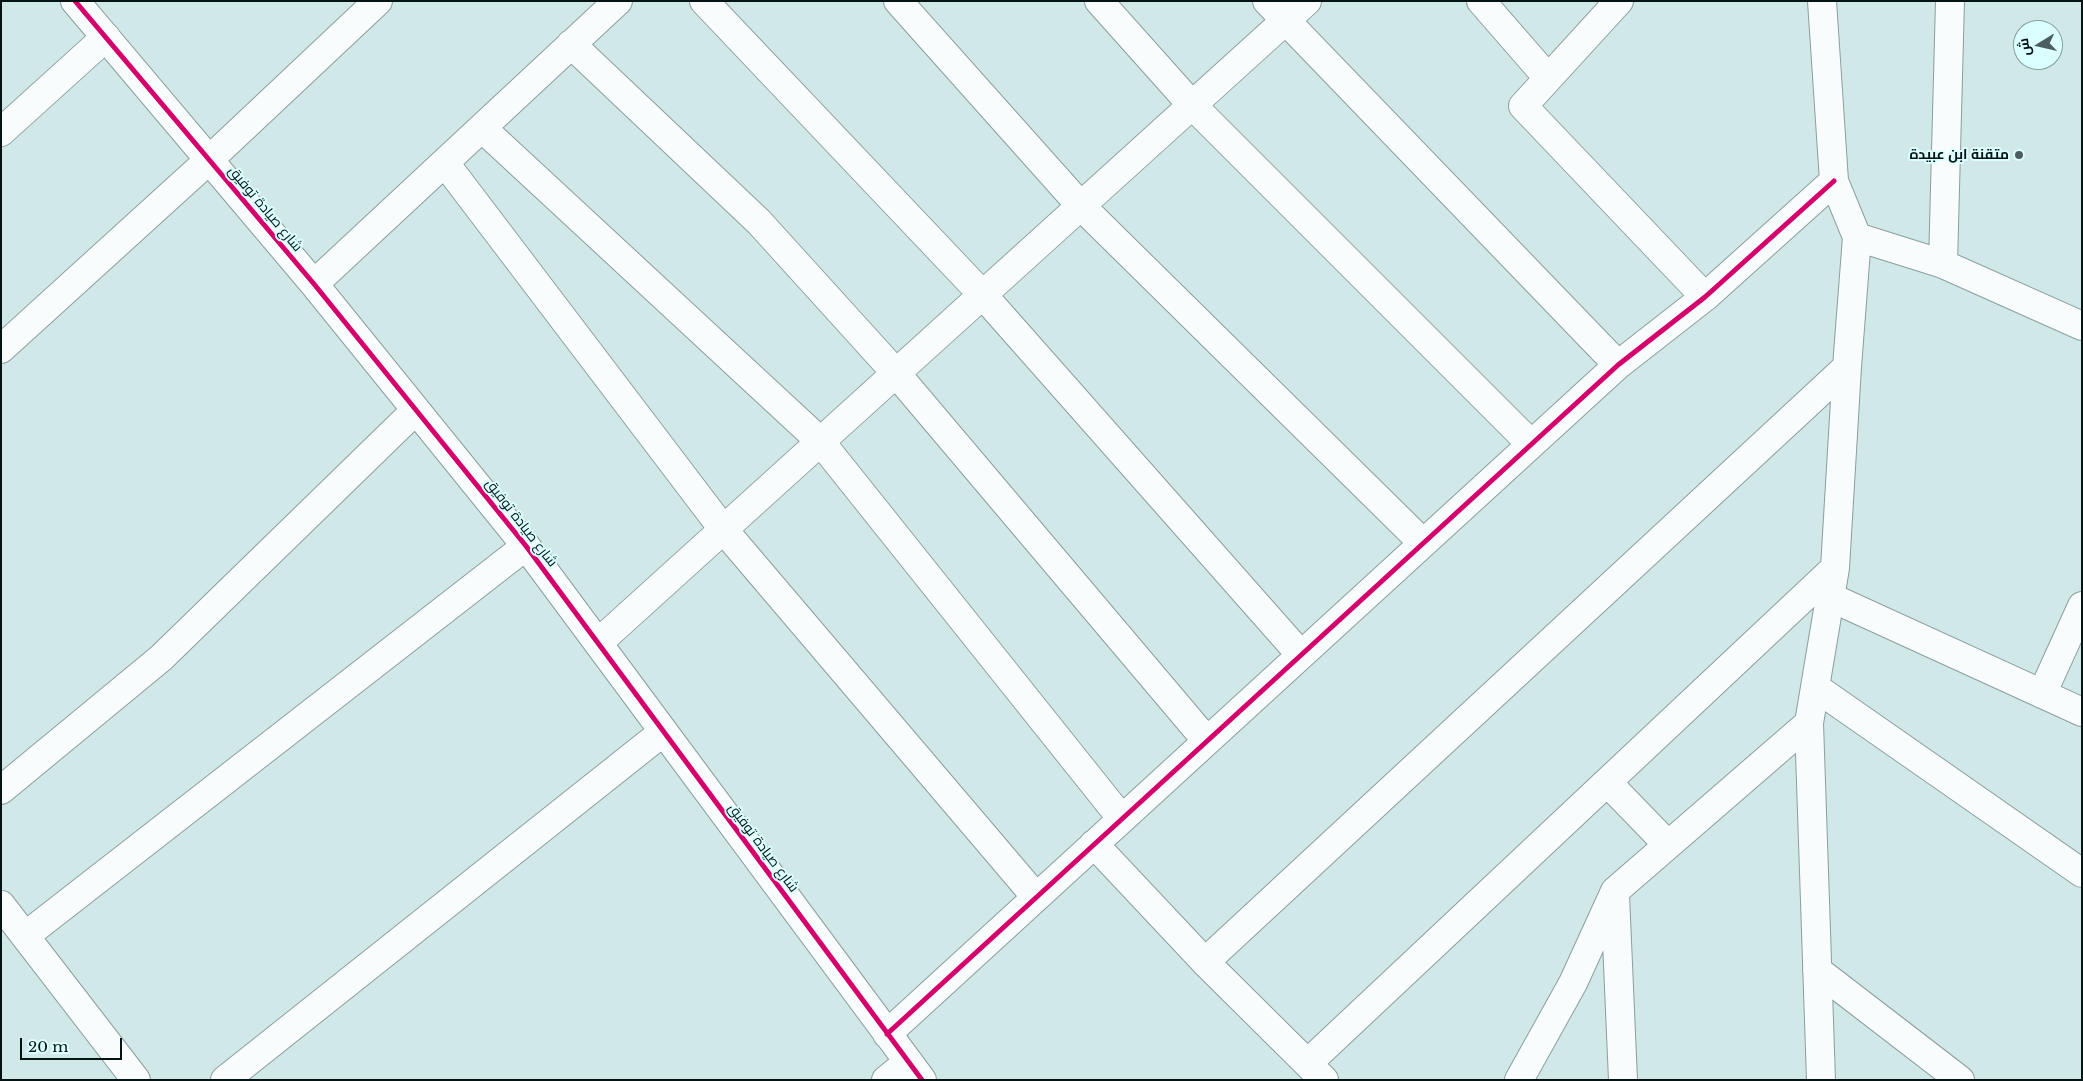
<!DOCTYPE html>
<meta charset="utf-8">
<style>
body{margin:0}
#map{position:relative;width:2083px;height:1081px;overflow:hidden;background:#d1e8e9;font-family:"Libre Baskerville",Cairo,serif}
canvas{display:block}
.frame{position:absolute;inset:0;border:2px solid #041314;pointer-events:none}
.north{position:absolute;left:2013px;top:20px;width:50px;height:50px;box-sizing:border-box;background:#dbfefe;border:1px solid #85a0a0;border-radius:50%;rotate:261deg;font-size:14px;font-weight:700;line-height:20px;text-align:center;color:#041314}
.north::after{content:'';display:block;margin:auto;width:18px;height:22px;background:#4c5e5f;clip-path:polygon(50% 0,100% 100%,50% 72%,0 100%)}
.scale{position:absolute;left:20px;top:1038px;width:102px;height:22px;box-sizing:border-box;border:2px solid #041314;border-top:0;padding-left:6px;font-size:15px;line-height:18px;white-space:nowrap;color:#041314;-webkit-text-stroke:4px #dbfefe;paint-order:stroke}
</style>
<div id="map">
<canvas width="2083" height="1081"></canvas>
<div class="frame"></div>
<div class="north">ش</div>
<div class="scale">20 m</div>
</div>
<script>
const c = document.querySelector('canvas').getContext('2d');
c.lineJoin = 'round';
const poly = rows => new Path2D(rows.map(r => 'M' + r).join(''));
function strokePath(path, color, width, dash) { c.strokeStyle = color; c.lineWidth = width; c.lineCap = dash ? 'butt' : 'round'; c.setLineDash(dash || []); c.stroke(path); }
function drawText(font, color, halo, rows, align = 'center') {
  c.font = font + ' "Libre Baskerville",Cairo,serif'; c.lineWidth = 4; c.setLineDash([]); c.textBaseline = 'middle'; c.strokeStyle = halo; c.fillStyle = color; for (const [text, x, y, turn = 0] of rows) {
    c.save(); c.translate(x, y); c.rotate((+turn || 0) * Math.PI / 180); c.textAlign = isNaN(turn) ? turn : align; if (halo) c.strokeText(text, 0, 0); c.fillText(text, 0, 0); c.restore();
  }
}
const minor = poly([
 [75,1,314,284,526,546,922,1080],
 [704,1,982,294,1301,655],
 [898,1,1080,205,1423,543],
 [1099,1,1191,104,1531,444],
 [1267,1,1618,365],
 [1481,1,1548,78],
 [1619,1,1523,106,1705,297],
 [571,44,759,222,895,372,1207,741],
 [482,128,820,441,1122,819],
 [1,132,106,37],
 [445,163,723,529,1036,897],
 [1857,237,1943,264,2082,326],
 [1943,264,1950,1],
 [314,284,618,1],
 [1,349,209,160,378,1],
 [1830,597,2082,712],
 [598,643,1307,1],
 [1815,687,2082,873],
 [2042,694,2082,606],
 [1607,782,1668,845],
 [1,790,161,658,416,410],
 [1094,844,1205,962,1324,1080],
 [1615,895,1623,1080],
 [1,905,136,1080],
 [25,936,526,546],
 [1205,962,1847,367],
 [1817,970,1960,1080],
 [887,1034,1618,365,1705,297,1834,181],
 [1308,1063,1835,568],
 [225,1080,663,732],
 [886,1080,908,1062],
 [1519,1080,1573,983,1615,891,1809,723],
 [1821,1080,1809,723,1835,568,1847,367,1857,237,1834,181,1822,1]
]);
const cycleway = poly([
 [75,1,314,284,526,546,922,1080],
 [887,1034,1618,365,1705,297,1834,181]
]);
const markers = [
 [2019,155,5,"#4c5e5f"]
];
const poiNames = [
 ["متقنة ابن عبيدة",2009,155]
];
const streetNames = [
 ["شارع صيادة توفيق",265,209,50],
 ["شارع صيادة توفيق",521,523,52],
 ["شارع صيادة توفيق",763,848,53]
];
strokePath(minor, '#8c9e9f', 30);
strokePath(minor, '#f8fcfc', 28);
strokePath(cycleway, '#d6006c', 5);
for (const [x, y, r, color] of markers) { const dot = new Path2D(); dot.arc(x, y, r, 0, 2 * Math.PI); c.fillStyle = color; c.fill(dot); strokePath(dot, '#dbfefe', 2); }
drawText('bold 14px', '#041314', '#dbfefe', poiNames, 'right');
drawText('14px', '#041314', '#dbfefe', streetNames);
</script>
